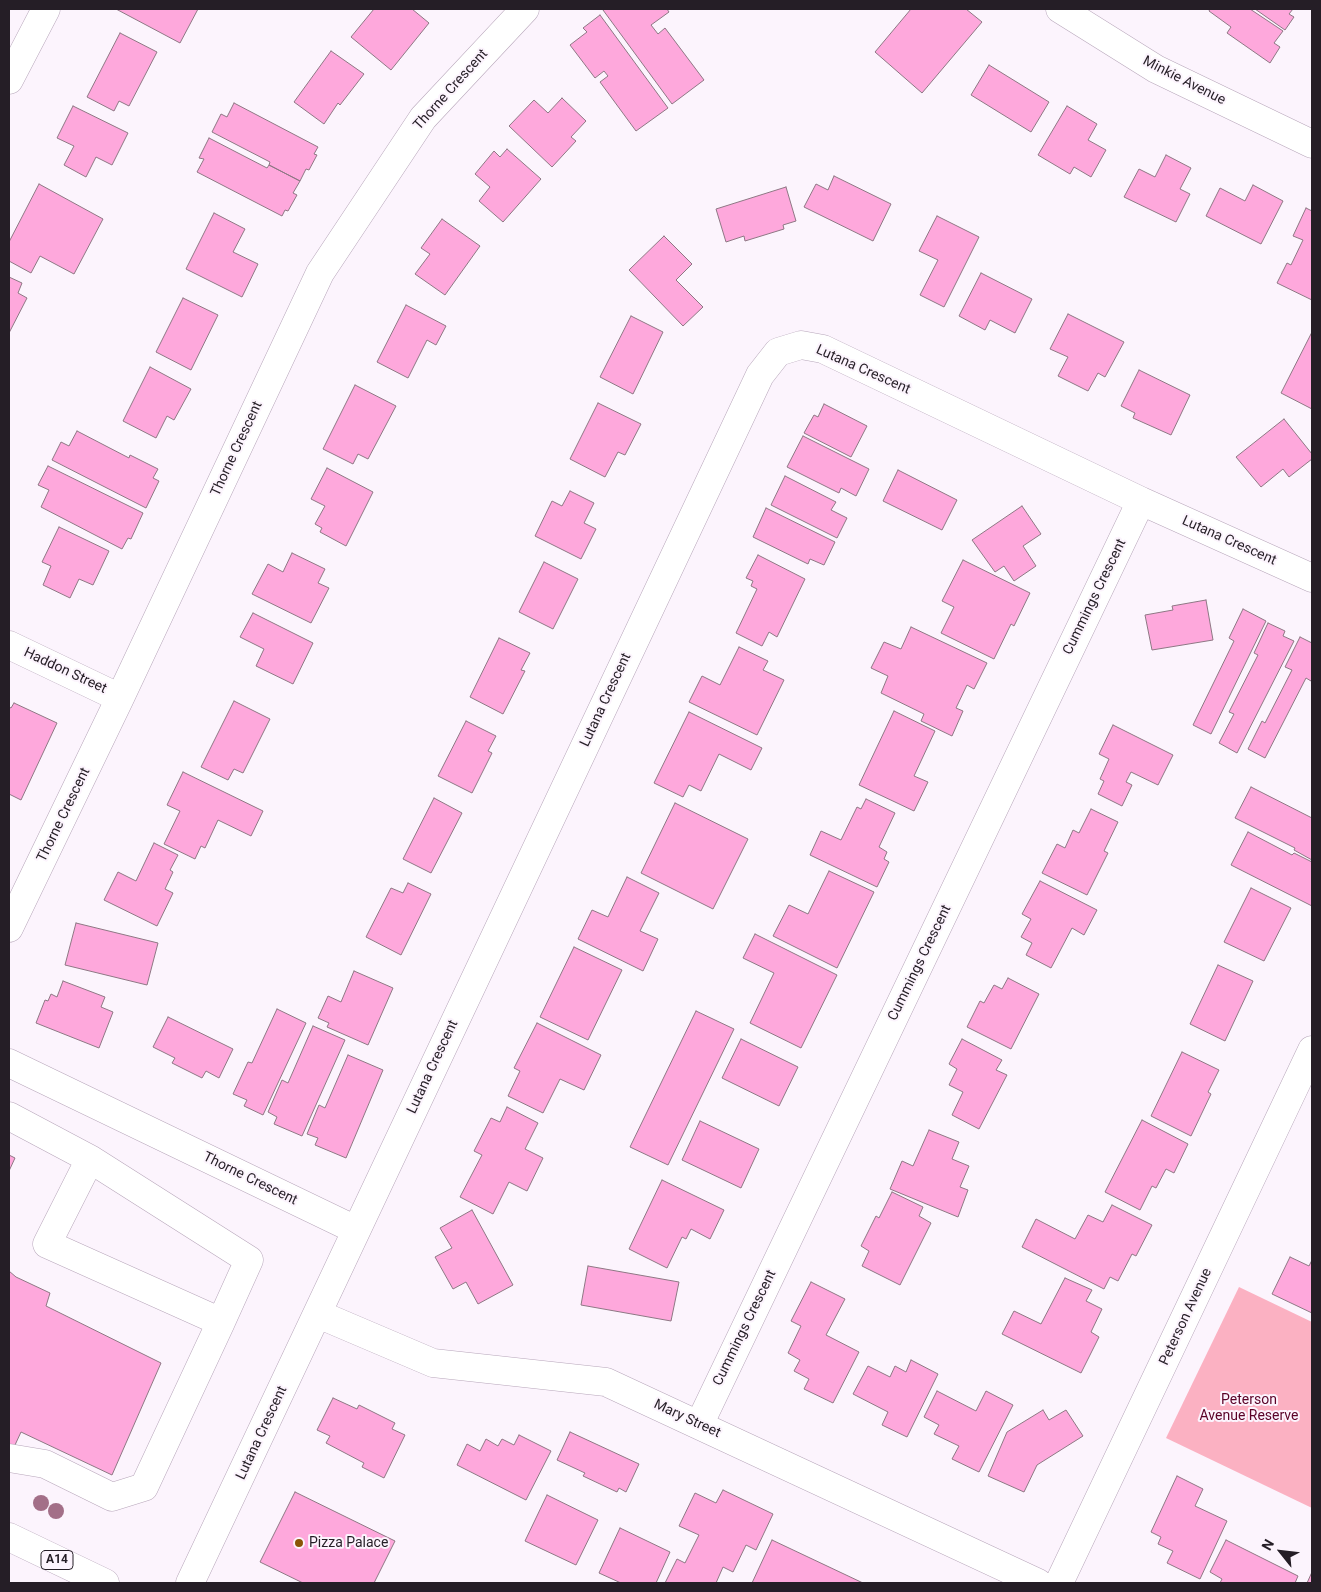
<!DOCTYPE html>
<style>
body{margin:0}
#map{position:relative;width:1321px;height:1592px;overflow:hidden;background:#fcf4fd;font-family:Roboto,sans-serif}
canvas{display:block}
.frame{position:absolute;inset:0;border:10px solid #251e26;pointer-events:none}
.north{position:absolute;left:1256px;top:1527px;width:50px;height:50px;-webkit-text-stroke:4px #fcf4fd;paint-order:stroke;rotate:299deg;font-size:14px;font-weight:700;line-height:20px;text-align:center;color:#251e26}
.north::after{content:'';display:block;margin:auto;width:18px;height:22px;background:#251e26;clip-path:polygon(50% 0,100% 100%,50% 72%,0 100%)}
</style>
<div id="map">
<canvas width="1321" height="1592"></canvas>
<div class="frame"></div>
<div class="north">N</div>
</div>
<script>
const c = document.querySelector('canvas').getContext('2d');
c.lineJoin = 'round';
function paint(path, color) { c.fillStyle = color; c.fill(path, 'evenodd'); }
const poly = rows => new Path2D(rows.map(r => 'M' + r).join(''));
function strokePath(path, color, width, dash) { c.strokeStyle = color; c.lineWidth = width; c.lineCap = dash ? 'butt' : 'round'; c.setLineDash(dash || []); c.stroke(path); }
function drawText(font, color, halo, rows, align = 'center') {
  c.font = font + ' Roboto,sans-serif'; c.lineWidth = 4; c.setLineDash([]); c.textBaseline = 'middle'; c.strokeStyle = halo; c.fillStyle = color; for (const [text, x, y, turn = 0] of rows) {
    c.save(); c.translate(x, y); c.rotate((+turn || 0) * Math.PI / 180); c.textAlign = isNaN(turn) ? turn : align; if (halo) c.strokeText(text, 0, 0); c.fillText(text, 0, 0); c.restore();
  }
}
const green = poly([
 [1239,1287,1312,1322,1312,1508,1166,1438]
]);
const building = poly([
 [116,9,198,9,180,43,116,9],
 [374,9,412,9,429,23,391,70,351,37,374,9],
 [605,9,667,9,669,12,651,25,658,34,665,28,704,80,672,104,603,10,605,9],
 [911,9,966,9,982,22,922,93,875,52,911,9],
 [1210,9,1250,9,1283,31,1274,43,1280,47,1270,63,1227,33,1231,27,1209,11,1210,9],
 [1255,9,1293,9,1289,14,1294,17,1285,30,1255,9],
 [600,15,668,108,636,131,600,82,608,76,604,71,595,78,570,45,587,32,583,28,600,15],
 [120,33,157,52,129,106,119,101,114,111,87,97,120,33],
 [331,51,364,74,340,105,338,103,324,124,294,102,331,51],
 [989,65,1049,102,1031,132,971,95,989,65],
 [562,98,586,121,571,137,576,141,552,167,509,126,534,100,548,113,562,98],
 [234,103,318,147,314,154,317,155,309,170,306,169,300,181,269,165,270,162,212,132,221,114,227,117,234,103],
 [73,106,128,133,112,165,96,157,86,177,64,165,74,146,57,138,73,106],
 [1067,106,1097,124,1088,140,1106,150,1091,177,1074,167,1070,174,1038,155,1067,106],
 [209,138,267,168,269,165,300,181,293,193,297,195,288,211,285,210,282,216,197,172,204,159,199,158,209,138],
 [507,149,541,179,503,222,479,201,490,187,475,174,494,151,500,157,507,149],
 [1166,155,1191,168,1180,189,1190,194,1176,222,1124,197,1139,169,1155,177,1166,155],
 [834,176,891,204,873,241,804,207,816,184,828,190,834,176],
 [39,184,103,219,74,274,40,256,31,273,9,261,9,242,39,184],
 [1253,185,1283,201,1261,244,1206,216,1220,188,1245,201,1253,185],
 [786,187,796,221,783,225,784,229,745,241,744,236,726,242,716,209,786,187],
 [1306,208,1312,211,1312,300,1277,283,1287,263,1291,265,1303,240,1293,236,1306,208],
 [214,213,245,229,233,252,258,264,242,297,186,269,214,213],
 [937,216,979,237,944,307,920,295,938,260,919,251,937,216],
 [442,219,480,246,445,295,415,274,430,254,421,248,442,219],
 [664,236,692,264,676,280,703,307,683,326,629,270,664,236],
 [981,273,1032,299,1015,333,990,320,985,330,959,316,981,273],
 [9,277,22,283,18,293,27,298,9,333,9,277],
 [183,298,218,315,191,370,156,352,183,298],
 [406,305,446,326,436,345,427,340,408,378,377,362,406,305],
 [1068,314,1124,342,1105,377,1098,373,1088,391,1058,376,1068,357,1050,349,1068,314],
 [631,316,663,332,633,394,600,377,631,316],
 [1312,332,1312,409,1281,393,1312,332],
 [150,367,191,389,174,420,167,416,156,438,123,421,150,367],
 [1139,370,1190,395,1171,435,1133,418,1135,413,1121,406,1139,370],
 [355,385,396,406,368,459,358,454,353,464,323,449,355,385],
 [598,403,641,424,625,455,618,452,605,477,570,459,598,403],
 [824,404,867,426,851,457,804,433,814,415,818,417,824,404],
 [1284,419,1312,454,1312,459,1289,477,1283,469,1261,487,1236,457,1284,419],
 [77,431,129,458,130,455,158,469,153,478,159,481,146,508,52,460,61,442,69,446,77,431],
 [803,436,869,469,856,496,841,488,839,493,787,467,803,436],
 [48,466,143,513,131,539,128,538,122,549,41,507,49,490,38,485,48,466],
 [327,468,373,492,346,546,320,532,322,528,315,524,325,506,311,499,327,468],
 [898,470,957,500,942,530,883,501,898,470],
 [785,476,836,502,831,510,847,518,837,538,771,505,785,476],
 [570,491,594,503,584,523,596,529,581,559,535,536,552,501,562,506,570,491],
 [1022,506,1041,534,1023,546,1036,566,1014,581,1004,566,995,572,972,540,1022,506],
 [766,508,835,542,824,565,810,559,808,564,753,537,766,508],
 [59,527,109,551,93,585,79,579,70,598,43,585,51,566,42,562,59,527],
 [292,553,325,569,318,583,329,588,311,623,252,594,268,564,283,572,292,553],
 [758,555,805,579,777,637,769,632,762,646,736,633,757,589,751,586,753,581,746,578,758,555],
 [963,560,1030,593,1014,626,1011,624,994,659,941,633,954,607,942,601,963,560],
 [544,562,578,579,553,629,519,612,544,562],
 [1206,600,1213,640,1152,650,1145,615,1173,610,1172,606,1206,600],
 [1243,609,1266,621,1211,734,1193,725,1234,641,1229,638,1243,609],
 [253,613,313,643,293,684,256,666,264,649,240,637,253,613],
 [1268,623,1285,631,1283,636,1294,641,1237,753,1219,743,1234,714,1229,712,1258,655,1254,653,1268,623],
 [911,627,987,663,974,689,967,685,956,708,963,711,952,736,921,721,924,714,881,693,888,676,871,668,884,642,901,649,911,627],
 [1300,637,1312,643,1312,679,1311,681,1306,678,1265,758,1248,749,1262,721,1265,723,1292,670,1285,667,1300,637],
 [499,638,530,653,521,670,525,671,503,714,470,697,499,638],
 [739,647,768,661,763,670,784,680,757,735,689,702,702,676,720,685,739,647],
 [234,701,270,719,243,773,234,769,228,780,201,767,234,701],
 [14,703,57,723,21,800,9,794,9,707,11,708,14,703],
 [894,711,935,731,914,776,928,782,914,811,859,785,894,711],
 [689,712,762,748,751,770,719,754,701,791,689,785,683,797,654,783,689,712],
 [466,721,496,736,488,751,492,753,472,793,438,776,466,721],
 [1113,725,1173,755,1158,785,1131,772,1126,782,1132,785,1122,806,1098,794,1104,781,1100,779,1109,759,1099,754,1113,725],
 [183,772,263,811,251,836,218,820,205,848,201,846,195,859,164,844,180,811,167,805,183,772],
 [1251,787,1312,818,1312,860,1294,850,1295,848,1235,818,1251,787],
 [434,798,462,813,431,873,403,859,434,798],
 [866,799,895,813,879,847,887,852,884,859,889,862,877,887,810,855,821,831,841,840,857,807,861,809,866,799],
 [675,803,748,839,713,909,641,873,675,803],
 [1091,809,1118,822,1104,851,1108,853,1087,895,1042,873,1057,844,1065,848,1073,830,1079,833,1091,809],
 [1248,832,1292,855,1294,853,1312,862,1312,906,1231,865,1248,832],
 [154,843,178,855,170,870,173,872,165,889,173,893,157,926,104,900,118,872,136,881,154,843],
 [829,871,874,892,837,968,773,936,789,905,808,914,829,871],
 [627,877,659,893,640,931,658,939,643,971,578,939,592,910,608,917,627,877],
 [1040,881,1097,910,1084,935,1072,928,1051,968,1026,955,1032,943,1021,937,1031,919,1022,914,1040,881],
 [408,883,431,894,401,955,366,937,391,888,403,893,408,883],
 [1251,888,1291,908,1264,961,1224,942,1251,888],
 [76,923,158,943,147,985,65,965,76,923],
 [755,934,837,975,801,1048,750,1023,774,973,743,958,755,934],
 [574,947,622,970,588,1040,540,1017,574,947],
 [1218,965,1253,981,1225,1041,1190,1024,1218,965],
 [354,971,393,988,368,1045,327,1027,329,1023,318,1018,328,996,341,1002,354,971],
 [1008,978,1039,994,1011,1049,967,1027,980,1001,984,1003,994,985,1002,989,1008,978],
 [63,981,105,997,101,1007,113,1012,99,1048,36,1023,45,1000,48,1001,51,994,57,997,63,981],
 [277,1009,306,1023,263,1115,244,1106,247,1100,233,1094,248,1062,252,1063,277,1009],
 [696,1011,734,1029,668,1165,630,1147,696,1011],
 [168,1017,233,1049,219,1078,206,1071,202,1078,172,1063,175,1058,153,1047,168,1017],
 [537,1023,601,1055,584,1090,560,1079,543,1113,508,1096,520,1071,514,1068,537,1023],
 [313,1026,345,1040,302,1136,274,1124,277,1117,268,1112,282,1080,288,1083,313,1026],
 [741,1039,798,1067,779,1106,722,1078,741,1039],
 [962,1039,1002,1060,996,1070,1007,1075,979,1129,952,1115,963,1092,949,1085,957,1069,949,1064,962,1039],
 [1182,1052,1219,1070,1208,1092,1211,1094,1191,1136,1151,1116,1182,1052],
 [348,1055,383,1070,346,1158,315,1145,318,1138,307,1134,319,1105,325,1108,348,1055],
 [507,1107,538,1123,525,1149,543,1158,527,1191,509,1182,493,1214,460,1197,482,1155,474,1151,491,1118,500,1122,507,1107],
 [1142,1120,1188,1144,1174,1173,1166,1169,1156,1188,1152,1186,1140,1210,1105,1192,1142,1120],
 [700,1121,759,1149,741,1188,682,1160,700,1121],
 [929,1130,959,1142,952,1159,969,1166,960,1187,968,1190,958,1217,890,1189,902,1161,913,1166,929,1130],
 [9,1155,15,1158,9,1171,9,1155],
 [662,1180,724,1210,710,1239,691,1229,686,1239,682,1237,667,1268,629,1249,662,1180],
 [892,1192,923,1207,919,1216,931,1223,900,1285,862,1266,869,1251,861,1246,876,1216,879,1218,892,1192],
 [1112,1205,1152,1225,1136,1256,1132,1254,1118,1281,1110,1277,1104,1289,1022,1247,1036,1219,1075,1239,1088,1215,1103,1222,1112,1205],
 [472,1210,513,1285,478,1304,466,1282,453,1289,435,1257,452,1248,440,1228,472,1210],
 [1290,1257,1309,1266,1312,1260,1312,1313,1272,1294,1290,1257],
 [588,1266,679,1282,671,1321,581,1305,588,1266],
 [9,1271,16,1277,50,1293,46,1306,161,1363,112,1475,21,1432,9,1458,9,1271],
 [1065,1278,1092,1290,1086,1301,1102,1309,1091,1332,1099,1337,1081,1373,1002,1334,1014,1311,1041,1324,1065,1278],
 [811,1282,845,1299,826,1335,859,1352,833,1403,804,1389,809,1379,794,1371,800,1360,788,1353,801,1326,791,1321,811,1282],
 [911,1360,938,1374,907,1437,882,1425,888,1412,853,1394,868,1366,890,1377,895,1366,906,1372,911,1360],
 [937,1391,976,1411,986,1391,1013,1405,979,1472,952,1459,959,1446,934,1434,939,1425,924,1417,937,1391],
 [333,1398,357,1409,359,1405,395,1423,392,1429,405,1435,384,1478,362,1467,364,1463,326,1443,330,1436,317,1430,333,1398],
 [1043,1410,1049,1420,1066,1410,1083,1436,1037,1465,1024,1492,988,1476,1007,1432,1043,1410],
 [570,1432,639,1464,626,1492,619,1488,617,1492,583,1476,585,1473,557,1460,570,1432],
 [519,1435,551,1451,526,1500,457,1465,467,1444,480,1451,486,1439,498,1446,502,1439,514,1445,519,1435],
 [1177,1476,1203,1489,1195,1506,1227,1521,1200,1579,1167,1563,1173,1551,1158,1544,1161,1537,1151,1532,1177,1476],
 [723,1490,773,1514,756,1550,746,1545,733,1572,723,1567,716,1583,665,1583,677,1559,685,1563,699,1535,679,1526,695,1493,716,1503,723,1490],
 [295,1492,395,1541,374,1583,303,1583,260,1562,295,1492],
 [547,1495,598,1520,576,1565,525,1541,547,1495],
 [620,1528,670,1552,656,1583,621,1583,599,1573,620,1528],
 [772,1540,863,1583,752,1583,772,1540],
 [1226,1540,1298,1576,1295,1583,1220,1583,1222,1579,1210,1572,1226,1540],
 [1312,1572,1312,1583,1307,1583,1312,1572]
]);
const minor = poly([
 [1060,9,1156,69,1312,144],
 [9,80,46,9],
 [9,645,120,698],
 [9,928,120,698,320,273,423,118,525,9],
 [9,1063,356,1230],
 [9,1116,90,1159,47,1244,221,1322,144,1487,112,1497,45,1464,9,1458],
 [90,1159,249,1260,221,1322],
 [318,1314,433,1363,606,1382,1038,1583],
 [699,1425,1141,501],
 [190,1583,760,375,778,352,801,345,823,349,1141,501,1312,578],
 [1059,1583,1312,1050]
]);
const major = poly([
 [9,1537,105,1583]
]);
const trees = [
 [41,1503],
 [56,1511]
];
const markers = [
 [299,1543,5,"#8b5507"]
];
const shields = [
 [57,1560,32]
];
const shieldNames = [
 ["A14",57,1560]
];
const streetNames = [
 ["Minkie Avenue",1184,81,27],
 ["Thorne Crescent",451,90,-48],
 ["Lutana Crescent",863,370,24],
 ["Thorne Crescent",237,449,-65],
 ["Lutana Crescent",1229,541,24],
 ["Cummings Crescent",1095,597,-64],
 ["Haddon Street",65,671,25],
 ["Lutana Crescent",606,700,-65],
 ["Thorne Crescent",64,815,-64],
 ["Cummings Crescent",920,963,-64],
 ["Lutana Crescent",433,1067,-65],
 ["Thorne Crescent",250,1179,26],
 ["Peterson Avenue",1186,1317,-65],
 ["Cummings Crescent",745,1328,-64],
 ["Mary Street",687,1419,25],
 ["Lutana Crescent",262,1433,-65]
];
const parkNames = [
 ["Peterson",1249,1400],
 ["Avenue Reserve",1249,1416]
];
const poiNames = [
 ["Pizza Palace",309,1543]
];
paint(green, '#fbb1c2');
paint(building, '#fea8dc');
strokePath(building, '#8e7784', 1);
strokePath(minor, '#b7a6ba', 29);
strokePath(major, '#b7a6ba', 29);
strokePath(minor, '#fff', 28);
strokePath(major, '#fff', 28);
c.fillStyle = '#a36f88';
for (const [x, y] of trees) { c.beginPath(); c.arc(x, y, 8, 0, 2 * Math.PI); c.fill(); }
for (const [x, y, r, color] of markers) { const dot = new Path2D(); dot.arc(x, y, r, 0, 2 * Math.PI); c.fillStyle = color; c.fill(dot); strokePath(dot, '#fcf4fd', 2); }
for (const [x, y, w] of shields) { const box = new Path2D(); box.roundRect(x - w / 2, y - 9.5, w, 19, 4); c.fillStyle = '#fcf4fd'; c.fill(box); strokePath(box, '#251e26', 1); }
drawText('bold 12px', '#251e26', null, shieldNames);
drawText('14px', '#251e26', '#fcf4fd', streetNames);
drawText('14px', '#5b0328', '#fcf4fd', parkNames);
drawText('14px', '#251e26', '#fcf4fd', poiNames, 'left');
</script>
